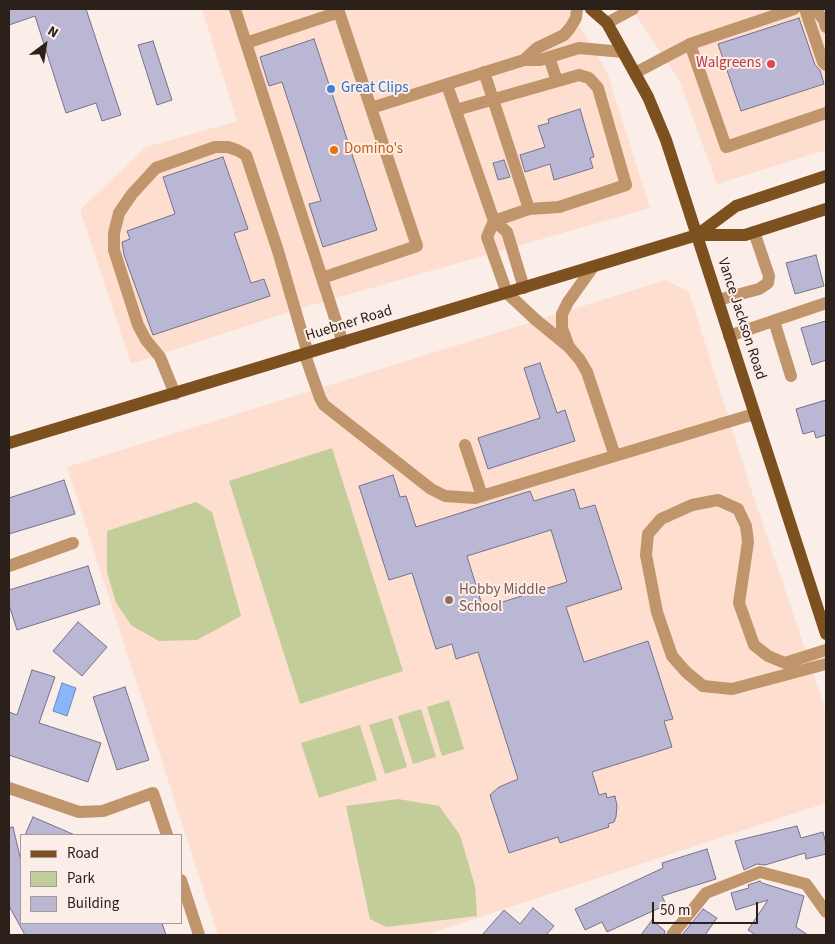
<!DOCTYPE html>
<style>
body{margin:0}
#map{position:relative;width:835px;height:944px;overflow:hidden;background:#fbede7;font-family:"Source Sans 3",sans-serif}
canvas{display:block}
.frame{position:absolute;inset:0;border:10px solid #2b201a;pointer-events:none}
.legend{position:absolute;left:20px;top:834px;width:162px;height:90px;box-sizing:border-box;background:#fbede7;border:1px solid #a89b95;margin:0;padding:6px 9px;list-style:none;font-size:15px;color:#2b201a}
.legend li{display:flex;align-items:center;gap:10px;height:25px}
.legend b{width:25px;border:1px solid #a89b95}
.north{position:absolute;left:20px;top:20px;width:50px;height:50px;-webkit-text-stroke:4px #fbede7;paint-order:stroke;rotate:31deg;font-size:14px;font-weight:700;line-height:20px;text-align:center;color:#2b201a}
.north::after{content:'';display:block;margin:auto;width:18px;height:22px;background:#2b201a;clip-path:polygon(50% 0,100% 100%,50% 72%,0 100%)}
.scale{position:absolute;left:652px;top:902px;width:106px;height:22px;box-sizing:border-box;border:2px solid #2b201a;border-top:0;padding-left:6px;font-size:15px;line-height:18px;white-space:nowrap;color:#2b201a;-webkit-text-stroke:4px #fbede7;paint-order:stroke}
</style>
<div id="map">
<canvas width="835" height="944"></canvas>
<div class="frame"></div>
<ul class="legend">
<li><b style="height:6px;background:#7c501f"></b>Road</li>
<li><b style="height:14px;background:#c3cd9a"></b>Park</li>
<li><b style="height:14px;background:#bab7d5"></b>Building</li>
</ul>
<div class="north">N</div>
<div class="scale">50 m</div>
</div>
<script>
const c = document.querySelector('canvas').getContext('2d');
c.lineJoin = 'round';
function paint(path, color) { c.fillStyle = color; c.fill(path, 'evenodd'); }
const poly = rows => new Path2D(rows.map(r => 'M' + r).join(''));
function strokePath(path, color, width, dash) { c.strokeStyle = color; c.lineWidth = width; c.lineCap = dash ? 'butt' : 'round'; c.setLineDash(dash || []); c.stroke(path); }
function drawText(font, color, halo, rows, align = 'center') {
  c.font = font + ' "Source Sans 3",sans-serif'; c.lineWidth = 4; c.setLineDash([]); c.textBaseline = 'middle'; c.strokeStyle = halo; c.fillStyle = color; for (const [text, x, y, turn = 0] of rows) {
    c.save(); c.translate(x, y); c.rotate((+turn || 0) * Math.PI / 180); c.textAlign = isNaN(turn) ? turn : align; if (halo) c.strokeText(text, 0, 0); c.fillText(text, 0, 0); c.restore();
  }
}
const built = poly([
 [202,9,569,9,607,72,650,208,298,309,131,364,80,210,146,147,237,121],
 [632,9,826,9,826,150,717,184,680,82],
 [666,280,689,292,751,489,826,711,826,803,425,935,218,935,67,467]
]);
const green = poly([
 [332,448,403,671,300,704,229,481],
 [196,502,212,512,241,616,197,640,159,641,132,626,116,603,107,572,107,531],
 [449,700,464,749,442,756,427,707],
 [421,709,436,757,413,764,398,716],
 [392,718,407,767,385,774,369,725],
 [360,725,377,780,319,798,301,743],
 [398,799,439,806,460,835,475,886,477,916,386,927,370,919,346,806]
]);
const water = poly([
 [62,683,76,688,67,716,53,711,62,683]
]);
const building = poly([
 [9,9,86,9,121,115,102,121,96,103,66,113,35,16,9,25,9,9],
 [799,18,815,65,820,70,824,84,741,111,718,44,799,18],
 [314,39,377,230,323,247,309,204,321,201,282,82,269,86,260,57,314,39],
 [153,41,172,100,157,105,138,45,153,41],
 [580,109,594,157,590,158,593,168,554,180,550,164,525,172,520,155,545,147,538,126,549,123,548,119,580,109],
 [223,157,248,229,234,233,251,283,264,279,270,296,153,335,124,255,122,242,130,239,127,231,175,214,163,177,223,157],
 [504,160,510,177,498,180,493,163,504,160],
 [816,255,824,286,795,294,786,263,816,255],
 [826,321,826,360,812,365,801,328,826,321],
 [540,363,557,413,565,410,575,441,488,469,478,438,540,418,524,368,540,363],
 [826,400,826,435,816,438,814,431,803,434,796,409,826,400],
 [393,475,400,497,406,496,416,527,530,491,534,501,574,489,580,509,595,505,622,589,566,607,584,662,648,641,673,719,664,721,672,747,592,772,599,795,606,793,607,798,615,796,617,806,616,817,614,822,608,824,609,827,560,843,558,837,509,853,490,795,499,787,518,779,478,652,456,659,452,644,436,649,412,573,389,580,359,486,393,475],
 [551,530,567,582,483,608,467,556,551,530],
 [64,480,75,514,9,534,9,498,64,480],
 [88,566,100,604,17,630,9,605,9,590,88,566],
 [78,622,107,647,82,676,53,651,78,622],
 [32,670,55,677,39,723,101,743,88,782,9,755,9,712,17,715,32,670],
 [125,687,149,760,117,770,93,697,125,687],
 [33,817,75,835,25,835,33,817],
 [797,826,801,838,823,832,826,844,826,854,806,859,805,853,765,865,757,864,744,870,735,841,797,826],
 [13,827,21,861,21,923,162,923,166,935,25,935,9,906,9,828,13,827],
 [707,849,716,879,662,896,666,905,607,932,602,922,585,930,575,909,663,868,662,863,707,849],
 [760,881,762,883,804,896,796,927,808,935,756,935,748,930,768,900,736,910,731,893,749,888,748,885,760,881],
 [533,908,554,926,546,935,482,935,504,910,520,924,533,908],
 [703,909,717,918,705,935,682,935,703,909],
 [652,920,665,931,664,935,641,935,652,920]
]);
const minor = poly([
 [235,9,343,343],
 [805,9,823,62,826,65],
 [815,9,824,20,826,27],
 [607,23,633,9],
 [246,43,339,12],
 [690,44,726,147,826,113],
 [549,57,557,81],
 [524,60,537,48,564,35,570,28,576,18,577,9],
 [484,72,529,209],
 [635,73,690,44,794,9],
 [447,85,494,221,507,232,524,288],
 [371,108,524,60,540,60,579,48,623,52],
 [456,110,579,75,589,78,598,88,626,185,559,207,529,209,494,221,487,237,507,293,536,320,569,347,580,360,587,372,615,456],
 [322,278,417,246,338,9],
 [718,300,759,289,768,283,769,276,754,232],
 [774,321,791,376],
 [729,336,826,303],
 [569,347,562,328,562,314,568,302,593,267],
 [305,355,320,398,324,405,431,489,445,496,475,498,754,414],
 [175,394,160,357,146,340,138,325,114,250,114,233,119,213,132,194,156,168,215,147,228,147,237,150,246,155,278,251,308,354],
 [465,445,482,496],
 [9,566,73,543],
 [826,650,785,663,768,656,754,645,739,603,748,542,746,526,738,509,718,500,692,505,661,519,648,534,646,555,657,612,672,656,686,672,703,686,732,689,826,664],
 [9,788,79,812,103,811,153,793,167,835],
 [181,880,199,935],
 [672,935,706,893,760,872,806,884,826,912]
]);
const major = poly([
 [591,9,607,23,648,97,666,140,826,634],
 [697,235,736,206,826,176],
 [9,443,697,235,745,235,826,209]
]);
const markers = [
 [771,64,5,"#e0444e"],
 [331,89,5,"#3f7fe0"],
 [334,150,5,"#e8710a"],
 [449,600,5,"#8d6e63"]
];
const healthNames = [
 ["Walgreens",761,64]
];
const shopNames = [
 ["Great Clips",341,89]
];
const foodNames = [
 ["Domino's",344,150]
];
const streetNames = [
 ["Vance Jackson Road",741,319,72],
 ["Huebner Road",349,324,-17]
];
const educationNames = [
 ["Hobby Middle",459,591],
 ["School",459,608]
];
paint(built, '#fedecf');
paint(green, '#c3cd9a');
paint(water, '#89b6fb');
strokePath(water, '#6d89b8', 1);
paint(building, '#bab7d5');
strokePath(building, '#75728d', 1);
strokePath(minor, '#c0956b', 12);
strokePath(major, '#7c501f', 12);
for (const [x, y, r, color] of markers) { const dot = new Path2D(); dot.arc(x, y, r, 0, 2 * Math.PI); c.fillStyle = color; c.fill(dot); strokePath(dot, '#fbede7', 2); }
drawText('15px', '#be3a42', '#fbede7', healthNames, 'right');
drawText('15px', '#366cbe', '#fbede7', shopNames, 'left');
drawText('15px', '#c56008', '#fbede7', foodNames, 'left');
drawText('15px', '#2b201a', '#fbede7', streetNames);
drawText('15px', '#785e54', '#fbede7', educationNames, 'left');
</script>
